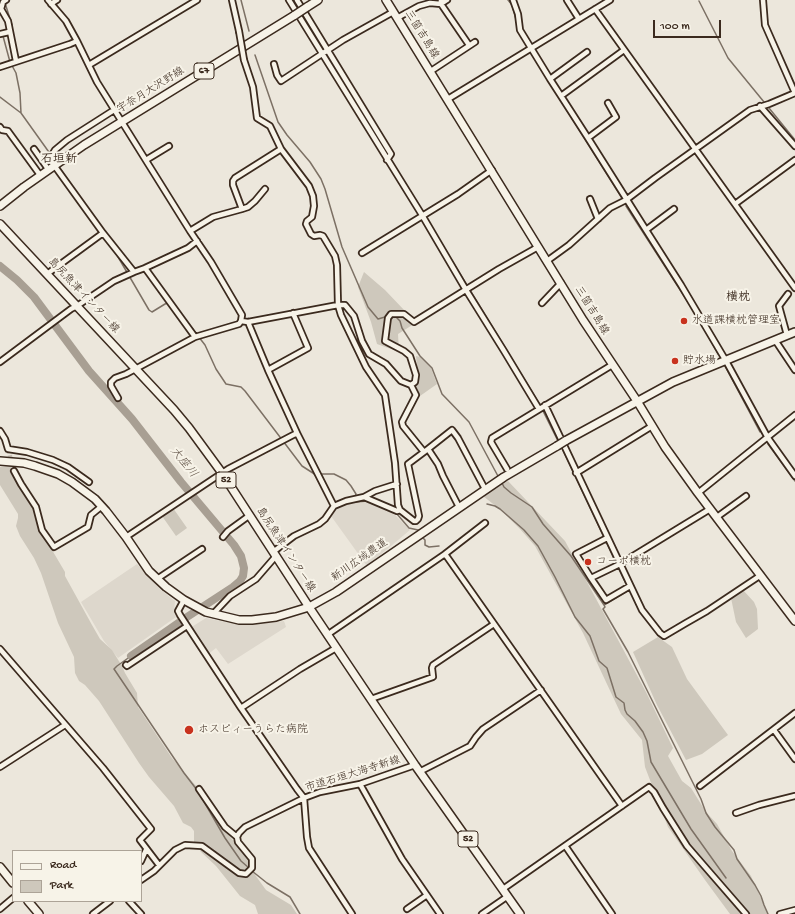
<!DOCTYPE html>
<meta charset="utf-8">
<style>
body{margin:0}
#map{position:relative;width:795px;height:914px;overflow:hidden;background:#ece7dc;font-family:"Gochi Hand",sans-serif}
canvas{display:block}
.legend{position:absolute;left:12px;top:850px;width:130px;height:52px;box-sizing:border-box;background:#f7f3e8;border:1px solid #aca397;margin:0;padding:5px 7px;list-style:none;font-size:12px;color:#3b2a1e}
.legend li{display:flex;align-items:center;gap:8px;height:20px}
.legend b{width:20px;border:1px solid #aca397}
.scale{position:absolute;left:653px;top:20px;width:68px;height:18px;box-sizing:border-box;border:2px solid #3b2a1e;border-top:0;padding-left:5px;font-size:12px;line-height:14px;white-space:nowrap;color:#3b2a1e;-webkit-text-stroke:3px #f7f3e8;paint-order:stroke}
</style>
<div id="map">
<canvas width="795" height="914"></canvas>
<ul class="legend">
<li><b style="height:5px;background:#f7f3e8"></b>Road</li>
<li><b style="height:11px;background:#cec8bc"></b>Park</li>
</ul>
<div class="scale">100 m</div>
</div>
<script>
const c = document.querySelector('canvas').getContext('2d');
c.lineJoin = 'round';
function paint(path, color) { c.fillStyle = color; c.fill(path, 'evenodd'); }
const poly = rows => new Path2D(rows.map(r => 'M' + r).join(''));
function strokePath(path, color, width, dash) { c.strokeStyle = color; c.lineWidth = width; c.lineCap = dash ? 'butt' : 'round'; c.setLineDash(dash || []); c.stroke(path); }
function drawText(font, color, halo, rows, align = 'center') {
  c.font = font + ' "Gochi Hand","Klee One",sans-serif'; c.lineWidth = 4; c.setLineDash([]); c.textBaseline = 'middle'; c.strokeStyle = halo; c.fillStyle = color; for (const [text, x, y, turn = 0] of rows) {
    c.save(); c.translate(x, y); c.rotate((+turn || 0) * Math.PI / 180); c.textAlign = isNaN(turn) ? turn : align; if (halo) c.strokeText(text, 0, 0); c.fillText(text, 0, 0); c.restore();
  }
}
const built = poly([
 [359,502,374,503,391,511,410,530,367,566,331,516,337,509,343,505],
 [137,564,160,589,175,601,174,613,176,617,118,658,104,641,81,602],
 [206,618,230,623,258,624,284,621,286,627,228,664,216,648,207,655,190,628]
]);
const green = poly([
 [364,272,385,290,405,311,414,324,398,334,399,352,377,344,371,322,358,287],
 [416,356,420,357,431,368,437,384,420,396,416,386,418,378],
 [11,466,14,473,35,507,42,533,65,572,65,576,92,625,100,639,112,650,122,666,125,673,137,693,138,707,172,758,197,787,223,828,249,860,250,868,246,873,239,871,207,847,194,842,194,831,191,827,183,823,174,806,149,777,139,763,99,701,85,685,79,681,75,673,74,657,58,623,41,573,34,558,20,536,16,526,18,518,18,514,0,485,0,467],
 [508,481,565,541,646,692,673,748,668,756,682,781,691,788,706,812,717,824,732,851,751,876,768,914,730,914,705,880,668,827,645,767,642,740,621,714,583,633,535,546,520,529,502,511,483,496],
 [173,508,187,528,176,536,162,516],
 [743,590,754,602,757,609,758,629,746,638,736,622,731,598],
 [658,637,672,647,687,679,728,735,702,754,686,760,657,705,633,652],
 [201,848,240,876,253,872,266,890,291,905,297,914,258,914,255,905,240,896,216,866,200,851]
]);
const stream = poly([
 [241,0,249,31],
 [293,0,298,9],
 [508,0,512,5,517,23],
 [699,1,728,58,764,102],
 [5,3,12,25,11,26],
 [302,14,324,50],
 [4,34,3,36,10,62,16,73,20,93,21,113],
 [326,54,540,405,559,443],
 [255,55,278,122,287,135,310,162,321,179,325,189,342,247,368,307,378,319,385,317],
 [541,69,622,198],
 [0,97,21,113,51,155],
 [769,108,795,140],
 [59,167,85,204],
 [626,206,697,316,718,354],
 [114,250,149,310,152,312,165,304,168,303],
 [392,316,396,317,400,321,402,328,420,356,432,368,442,394,469,422,499,478],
 [185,319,205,345,216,369,226,384,241,387,245,391,302,466,316,475],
 [725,366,760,432],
 [768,444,795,481],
 [561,446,627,586],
 [320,474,334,474,346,480,351,486,356,494,355,497],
 [501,481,504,487,511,493,532,507,543,524,571,556,604,605,605,607,603,609,628,652,701,799,706,813,715,827,734,850,737,859,755,885,761,896,764,905,768,914],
 [354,501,354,502,369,501],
 [487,504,495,506,500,509,524,530,538,546,555,577,575,617,590,636,599,661,607,668,616,697,624,703,625,710,627,714,635,721,643,732,647,741,651,762,691,829,726,878],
 [391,511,397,514,409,528,418,530],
 [422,537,425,540,425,545,429,547,439,546],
 [604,605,629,590,628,589],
 [131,656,117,666,114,669,184,773,197,790],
 [199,793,225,838,241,861,249,868],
 [252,871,267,883,290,897,300,914]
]);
const river = poly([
 [0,266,17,280,34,297,89,371,132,419,181,482,234,545,241,556,244,568,243,576,240,581,233,587,187,617,131,656]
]);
const streetTunnel = poly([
 [8,449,14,471]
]);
const street = poly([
 [6,0,3,2,1,9,8,21,16,61],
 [48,0,66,21,77,41],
 [232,0,239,31],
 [289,0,422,215,466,290,504,351,539,409],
 [297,0,391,154,387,160],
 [447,0,441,4,469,45],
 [513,0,518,14,520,30,550,79,587,52],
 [567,0,579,19],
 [763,0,765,25,795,93],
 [51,4,57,0],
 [595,9,795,288],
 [397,18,419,6,430,3,441,4,441,0],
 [0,34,9,32],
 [244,60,253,87,257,118,270,126,281,149],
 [274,64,277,75,281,81,343,40,393,12],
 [89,65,197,0],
 [0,67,70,44,77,41,97,82,190,231,211,262,242,315,241,321,239,324,195,337,126,374,115,378,111,382,111,386,118,398],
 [431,71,475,42],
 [550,79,561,96,624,50],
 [561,96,588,138,616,117,608,103],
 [448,99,610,0],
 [760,106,795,146],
 [0,127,2,130,8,131,40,175],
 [588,138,646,230,674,209],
 [34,149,48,169],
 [146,160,169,146],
 [590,199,598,219],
 [735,204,795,160],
 [242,209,233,185,233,181,235,178,281,149,309,186,313,196,314,206,312,217,307,221,306,224,311,234,314,236,320,235,323,236,335,256,337,265,338,305,341,315,366,367,385,395,395,463,398,505,400,510,397,511,364,497],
 [646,230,681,285,726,361,768,438,795,476],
 [190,231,213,217,242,209,248,207,255,201,265,189],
 [362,253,458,194,492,170],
 [547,261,569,245,610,208,626,200,655,178,750,110,769,104,795,93],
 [145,268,188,248,197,241],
 [134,272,145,268,195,337],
 [47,274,103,233],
 [542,303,561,283],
 [293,313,308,348,268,370,297,433],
 [241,321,248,322,338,305,345,305,354,316,362,341,369,354,386,364,401,381,411,385,415,382,416,375,410,356,404,351,385,341,388,318,391,314,404,314,414,322,499,269,538,247],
 [248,322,268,370],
 [787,335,779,306,788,294],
 [775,340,795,370],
 [0,362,71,309,77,306,114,281,134,272,103,233,51,161,52,155,55,150,67,140,114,110],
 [411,385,416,395,402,422,403,426,424,452],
 [545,405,642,610,660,633,664,636,686,623,707,611,761,575],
 [0,431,5,439,8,449,27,452,53,460,68,467,89,482],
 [507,469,491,442,492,438,612,365],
 [14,471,21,484,36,507,42,530,54,547,88,527,91,515,102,506],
 [576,473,652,426],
 [698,493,795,415],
 [334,506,346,501,364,497,375,491,397,484],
 [459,507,443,476,438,464,428,449,452,430,458,438,485,489],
 [400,510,414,521,416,521,418,519,419,516,408,464,428,449],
 [717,517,746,496],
 [126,537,228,469,297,433,334,506,325,519,319,524,294,536,273,552],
 [223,537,228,531,250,515],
 [607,538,576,554,591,578,620,564,710,509],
 [445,554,485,523],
 [591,578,606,600,630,586],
 [157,579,202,549],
 [184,600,178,611,180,615,241,708,297,789,304,798,307,837,309,848,352,914],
 [213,614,230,596,256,579,276,556],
 [327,635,445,554,622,806],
 [0,649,103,768,151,829,140,840,159,865],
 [126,665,127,666,187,626],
 [371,699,433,677,432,668,433,665,494,624],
 [241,708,300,669,336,648],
 [774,730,795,759],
 [0,767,65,725],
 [421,771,470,746,476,737,483,729,541,690],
 [360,784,402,859,440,914],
 [700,786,795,713],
 [199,789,225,827,237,837],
 [736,813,759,805,795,796],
 [566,847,612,914],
 [141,861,146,850],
 [141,880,154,871,175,850,185,845,202,846,239,873,246,874,252,868,252,859,238,842,237,837,239,833,245,827,304,798,320,792,360,784,415,765],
 [503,889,649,787,654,792,663,808,687,846,746,914],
 [129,901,141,914],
 [0,909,13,898],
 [407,909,427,895],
 [93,914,110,901],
 [482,914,508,896],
 [780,914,795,910]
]);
const secondary = poly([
 [386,0,583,320,637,401,665,447,698,493,795,621],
 [565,441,673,382,795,332],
 [0,461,24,463,35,466,58,474,72,482,95,499,106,511,126,537,149,571,166,587,184,600,206,612,239,620,252,620,276,617,309,607,336,592,504,477,557,446],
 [0,867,13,883],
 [28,901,39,914]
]);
const primary = poly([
 [307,7,318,0],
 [0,206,24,187,84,145,295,15],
 [0,224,174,410,189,428,222,473,309,607,415,765,520,914]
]);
const streetBridge = poly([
 [239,31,244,60]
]);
const secondaryBridge = poly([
 [557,446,565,441]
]);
const primaryBridge = poly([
 [295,15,307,7]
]);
const markers = [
 [684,321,4,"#c8321e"],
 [675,361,4,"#c8321e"],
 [588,562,4,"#c8321e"],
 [189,730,5,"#c8321e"]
];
const shields = [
 [204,71,20],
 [226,480,20],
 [468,839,20]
];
const shieldNames = [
 ["67",204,71],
 ["52",226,480],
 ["52",468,839]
];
const streetNames = [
 ["三箇吉島線",421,35,58],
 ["宇奈月大沢野線",151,91,-32],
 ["島尻魚津インター線",83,296,47],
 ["三箇吉島線",591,311,58],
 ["島尻魚津インター線",285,550,57],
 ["新川広域農道",360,561,-35],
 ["市道石垣大海寺新線",353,775,-17]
];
const poiNames = [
 ["水道課横枕管理室",692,321],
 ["貯水場",683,361],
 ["コーポ横枕",596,562],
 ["ホスピィーうらた病院",198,730]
];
const neighbourhoodNames = [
 ["石垣新",59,160],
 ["横枕",738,298]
];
const waterNames = [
 ["大座川",183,463,51]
];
paint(built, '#ddd7cc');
paint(green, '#cec8bc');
strokePath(stream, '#7c7064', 1.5);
strokePath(river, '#a89f93', 8);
strokePath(streetTunnel, '#c9c1b6', 4.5, [4.5, 2]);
strokePath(street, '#3b2a1e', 8);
strokePath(secondary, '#3b2a1e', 10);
strokePath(primary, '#3b2a1e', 10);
strokePath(street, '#f7f3e8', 4.5);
strokePath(secondary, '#f7f3e8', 7);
strokePath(primary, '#f7f3e8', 7);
strokePath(streetBridge, '#3b2a1e', 8, []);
strokePath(secondaryBridge, '#3b2a1e', 10, []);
strokePath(primaryBridge, '#3b2a1e', 10, []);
strokePath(streetBridge, '#f7f3e8', 4.5);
strokePath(secondaryBridge, '#f7f3e8', 7);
strokePath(primaryBridge, '#f7f3e8', 7);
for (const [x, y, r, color] of markers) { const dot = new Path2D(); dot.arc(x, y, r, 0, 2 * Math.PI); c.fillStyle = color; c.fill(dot); strokePath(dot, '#f7f3e8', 1.5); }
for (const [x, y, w] of shields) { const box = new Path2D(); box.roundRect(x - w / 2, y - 8, w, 16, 3); c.fillStyle = '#f7f3e8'; c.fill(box); strokePath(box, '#3b2a1e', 1); }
drawText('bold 10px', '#3b2a1e', null, shieldNames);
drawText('11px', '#3b2a1e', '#f7f3e8', streetNames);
drawText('11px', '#3b2a1e', '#f7f3e8', poiNames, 'left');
drawText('bold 12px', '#3b2a1e', '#f7f3e8', neighbourhoodNames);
drawText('italic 12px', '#615347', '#f7f3e8', waterNames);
</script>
